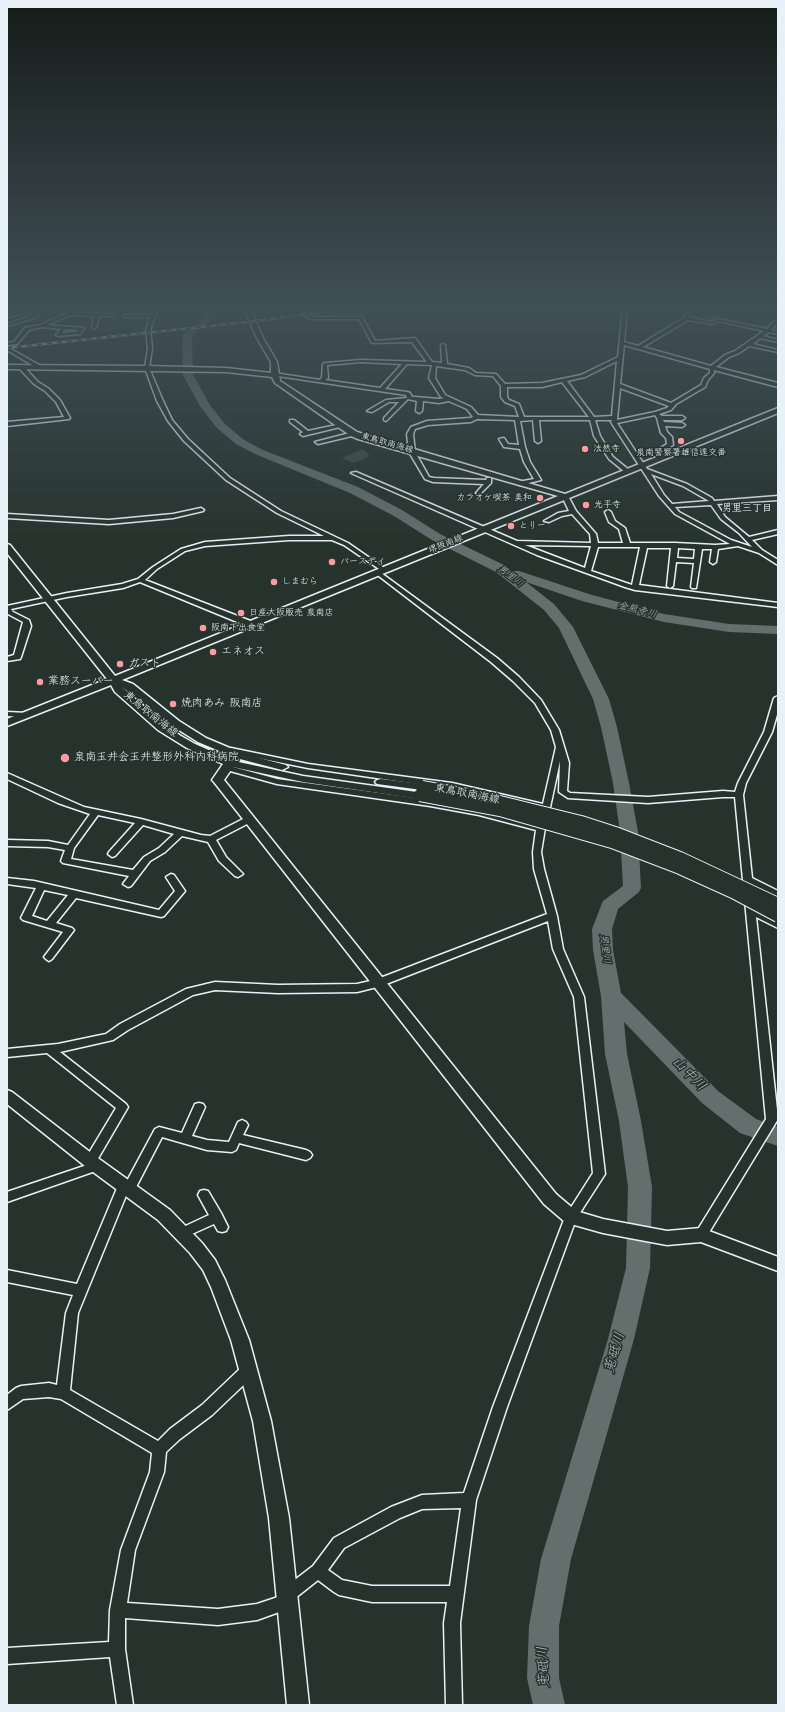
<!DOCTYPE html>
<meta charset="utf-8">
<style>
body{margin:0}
#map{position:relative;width:785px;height:1712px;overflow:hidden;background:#26332d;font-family:Kalam,sans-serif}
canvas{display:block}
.frame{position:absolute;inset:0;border:8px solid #e8f1f8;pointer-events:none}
</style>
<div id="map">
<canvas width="785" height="1712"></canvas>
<div class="frame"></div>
</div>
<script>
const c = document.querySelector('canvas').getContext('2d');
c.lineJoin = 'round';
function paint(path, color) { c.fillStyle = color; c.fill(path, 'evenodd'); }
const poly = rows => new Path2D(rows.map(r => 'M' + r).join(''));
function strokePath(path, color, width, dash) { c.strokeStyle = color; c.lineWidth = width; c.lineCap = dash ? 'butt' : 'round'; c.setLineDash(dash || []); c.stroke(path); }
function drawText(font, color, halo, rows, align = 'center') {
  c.font = font + ' Kalam,"Klee One",sans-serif'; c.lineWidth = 3; c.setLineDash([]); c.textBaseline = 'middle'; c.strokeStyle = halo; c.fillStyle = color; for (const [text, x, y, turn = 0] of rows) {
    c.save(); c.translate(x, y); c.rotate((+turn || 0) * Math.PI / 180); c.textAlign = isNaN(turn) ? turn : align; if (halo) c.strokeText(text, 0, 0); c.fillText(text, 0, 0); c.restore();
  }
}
const green = poly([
 [363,449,370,456,354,463,342,458]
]);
const river = poly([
 [209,308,218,308,216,317,192,336,193,375,210,405,225,424,244,440,263,450,358,487,402,510,440,534,506,566,511,571,519,571,592,595,664,614,729,624,778,626,778,634,729,632,664,622,582,601,526,582,554,604,573,627,609,699,617,727,629,783,638,832,641,888,639,892,618,909,612,929,613,950,621,993,718,1091,756,1119,778,1127,778,1146,740,1133,702,1103,624,1022,627,1054,641,1121,652,1187,650,1268,634,1339,571,1559,559,1626,559,1678,565,1705,533,1705,527,1678,529,1626,541,1559,608,1339,626,1268,628,1187,619,1121,605,1054,601,996,593,950,592,929,601,906,603,901,623,886,620,832,613,783,601,727,593,699,559,628,544,610,496,572,432,540,394,516,350,493,255,454,236,444,217,428,200,406,183,375,182,335,207,316,209,308],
 [709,314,763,326,771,322,778,324,778,330,772,328,764,332,706,319,704,317,706,315,709,314]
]);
const street = poly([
 [72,308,77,308,73,313,112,314,114,315,112,316,99,316,96,328,94,329,92,328,94,316,70,315,47,325,84,328,80,334,58,336,56,335,61,329,42,327,29,330,17,344,7,345,7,343,14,342,25,328,40,325,67,313,72,308],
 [65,329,78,330,77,332,62,333,65,329],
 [154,308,158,308,150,330,152,348,149,368,163,401,172,420,188,439,230,478,281,511,348,543,387,570,386,571,382,571,344,545,332,540,289,540,205,546,185,551,157,569,145,580,253,622,253,626,247,626,140,582,123,588,67,597,11,609,13,612,29,620,31,626,21,657,20,659,7,661,7,657,14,655,23,622,8,614,7,606,67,593,122,584,138,579,153,567,181,549,205,542,289,536,324,536,277,513,226,480,184,441,168,421,157,401,145,368,148,348,146,330,150,317,125,317,123,316,125,315,151,315,154,308],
 [316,308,323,308,308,314,304,313,316,308],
 [623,308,627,308,624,342,638,346,685,317,687,308,691,308,689,317,711,322,718,319,767,329,778,318,778,322,771,330,778,332,778,334,769,332,763,336,778,340,778,342,760,338,753,344,778,350,778,352,749,346,739,353,729,357,716,367,778,383,778,387,714,370,714,373,708,380,705,387,676,404,671,410,659,414,662,416,682,416,685,418,682,420,663,420,664,422,682,423,685,425,682,427,665,426,667,432,672,437,673,445,665,450,669,455,666,457,664,456,659,449,667,444,666,438,661,433,657,418,655,415,617,423,647,469,687,484,712,498,714,501,778,496,778,500,717,504,725,517,749,537,778,530,778,534,752,540,762,550,778,560,778,565,759,553,738,546,718,549,716,562,713,564,710,562,712,549,702,549,696,588,692,588,691,587,694,563,676,562,673,586,670,588,667,586,671,548,647,548,639,585,778,603,778,607,635,590,625,587,537,555,351,473,356,472,517,541,591,543,590,534,572,514,562,516,549,522,544,521,558,513,569,511,562,496,565,494,568,496,576,511,596,534,598,543,623,543,619,529,609,522,605,512,608,510,611,512,615,521,625,528,630,543,675,543,715,545,730,544,675,514,659,496,611,422,612,420,595,420,600,436,613,457,629,470,629,472,625,472,609,459,594,436,590,420,539,420,541,441,538,443,535,441,533,420,520,421,525,447,530,462,541,480,520,485,518,484,518,482,534,479,524,462,520,449,504,447,499,439,504,438,508,444,519,445,515,420,477,419,471,422,428,425,415,429,413,434,415,452,429,477,434,478,486,480,487,478,491,478,491,483,479,495,476,493,484,484,433,482,425,479,409,452,407,434,411,427,427,421,470,418,473,417,467,409,449,401,439,403,423,401,422,411,419,413,416,411,417,401,408,399,386,421,384,420,384,418,399,402,389,402,372,412,367,411,386,400,407,398,406,395,271,375,274,373,320,380,322,377,323,364,325,363,361,360,427,362,412,342,372,343,359,319,310,319,306,316,308,315,311,317,362,317,375,341,415,338,432,362,442,363,441,345,443,344,445,345,447,364,469,368,476,373,496,374,505,384,542,383,581,375,618,357,623,308],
 [688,320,712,324,719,321,764,331,735,351,725,355,711,366,643,347,688,320],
 [624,345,710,369,710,373,704,378,701,385,671,403,620,384,624,345],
 [617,361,612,416,594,417,567,381,585,377,617,361],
 [361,362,402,364,380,388,325,380,328,378,327,365,361,362],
 [407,364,432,365,429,378,441,397,444,398,439,399,415,397,412,397,410,393,407,392,385,389,407,364],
 [436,366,465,370,475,375,493,376,501,386,501,397,505,402,515,406,519,417,478,415,471,407,445,395,435,378,436,366],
 [562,382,589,417,524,417,519,404,509,400,507,397,507,387,542,387,562,382],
 [620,388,669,406,667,408,655,412,617,420,620,388],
 [651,474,683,486,709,501,672,504,664,495,651,474],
 [711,505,721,519,739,533,752,547,731,540,679,512,675,507,711,505],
 [525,545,591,546,585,568,525,545],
 [598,547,640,547,632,585,591,571,598,547],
 [678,548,695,549,694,559,677,558,678,548],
 [31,309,38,315,38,317,7,326,7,324,33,315,30,312,7,317,7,315,31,309],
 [7,347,41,366,41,367,37,368,7,350,7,347],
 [19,366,23,366,38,382,49,389,60,400,70,418,69,419,7,426,7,422,64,417,56,402,45,391,34,384,19,368,19,366],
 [290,420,294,420,308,431,341,424,344,426,303,436,300,434,303,432,290,422,290,420],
 [354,432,356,433,356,435,318,444,315,442,354,432],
 [201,508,204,510,203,511,173,518,109,524,7,518,7,514,109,520,173,514,201,508],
 [377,570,497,658,519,677,541,700,559,730,569,763,567,791,570,793,648,797,723,791,735,792,738,783,764,732,774,698,778,696,778,711,772,732,746,783,743,795,752,878,778,891,778,898,753,886,755,909,778,921,778,928,756,917,778,1119,705,1239,701,1240,697,1239,695,1235,697,1231,766,1119,735,797,723,797,648,803,568,798,559,792,560,761,549,812,545,815,541,812,541,809,452,789,308,768,228,752,227,750,231,748,308,764,452,783,543,804,556,747,551,730,535,703,513,681,491,662,375,573,374,572,377,570],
 [7,712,27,713,31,715,27,717,7,716,7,712],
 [223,765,226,765,277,779,430,800,479,809,544,826,545,828,541,852,544,869,557,916,563,949,584,997,605,1174,576,1219,507,1407,476,1500,460,1623,462,1705,446,1705,444,1623,447,1602,372,1602,339,1595,334,1592,318,1580,294,1599,296,1602,293,1607,257,1620,218,1625,125,1618,125,1649,133,1705,117,1705,110,1657,7,1664,7,1648,109,1642,110,1610,121,1550,150,1472,152,1453,61,1399,49,1397,23,1399,7,1410,7,1395,16,1388,21,1386,49,1383,57,1385,66,1313,73,1295,7,1282,7,1270,77,1284,120,1181,124,1180,127,1181,155,1129,159,1127,182,1133,195,1104,199,1103,203,1104,205,1107,192,1136,207,1140,229,1142,238,1122,242,1120,246,1122,248,1125,243,1135,306,1150,310,1152,312,1155,310,1158,306,1160,239,1143,236,1150,232,1152,207,1150,162,1137,133,1193,127,1193,78,1313,70,1390,158,1441,170,1429,202,1405,243,1366,248,1365,253,1366,255,1371,253,1376,212,1415,180,1439,166,1452,164,1472,135,1550,127,1603,218,1609,257,1604,281,1596,280,1594,283,1589,313,1566,334,1538,391,1507,422,1495,464,1493,493,1407,565,1217,593,1173,574,997,553,949,548,921,381,986,357,992,278,993,215,990,193,995,128,1030,113,1040,60,1052,126,1104,128,1107,96,1162,101,1163,103,1166,101,1169,7,1202,7,1192,87,1165,84,1161,86,1158,116,1108,47,1053,7,1057,7,1049,58,1044,106,1034,120,1024,186,989,215,982,278,985,357,984,375,980,547,914,534,869,533,852,536,830,479,815,430,806,277,784,223,769,222,767,223,765],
 [461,1508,450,1586,372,1586,342,1580,328,1570,344,1548,400,1518,422,1509,461,1508],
 [7,773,84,807,141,819,201,835,210,836,245,818,251,818,252,820,251,822,216,840,226,857,243,874,238,877,235,876,219,861,208,842,182,836,165,852,150,861,131,886,128,887,123,884,129,876,63,863,61,861,65,850,48,847,7,846,7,840,48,841,68,845,90,814,58,803,7,779,7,773],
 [98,815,135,823,109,852,108,854,112,857,115,856,143,825,174,834,159,848,144,857,133,870,71,859,74,848,98,815],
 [171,874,174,875,185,891,164,916,161,917,76,898,56,923,72,928,74,930,52,959,49,961,46,959,44,957,63,932,23,920,21,918,36,888,7,884,7,878,34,881,159,910,175,891,166,877,171,874],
 [44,890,68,895,47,921,32,916,44,890],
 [204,1190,208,1191,221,1213,228,1227,226,1231,222,1232,218,1231,214,1224,183,1238,179,1237,177,1233,179,1229,209,1215,198,1195,200,1191,204,1190]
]);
const secondary = poly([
 [244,308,250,308,263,338,277,362,280,381,357,432,565,494,778,408,778,413,122,680,133,684,179,721,206,738,244,754,286,765,288,767,282,770,236,758,198,742,171,725,122,687,166,726,181,736,195,744,234,761,303,776,424,793,426,795,424,797,420,799,303,782,233,767,224,780,556,1194,576,1211,603,1219,667,1231,701,1228,778,1257,778,1271,701,1242,667,1245,603,1233,571,1224,565,1222,544,1204,214,782,212,780,223,764,187,748,158,730,115,692,111,685,7,726,7,719,107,679,7,553,7,544,10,545,115,676,558,496,358,439,351,436,275,383,272,377,226,372,7,369,7,365,147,366,226,368,271,373,271,362,257,338,244,308],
 [381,779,422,784,426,785,428,787,426,789,422,790,377,784,375,782,377,780,381,779],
 [7,1090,12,1092,95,1156,170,1210,202,1243,215,1260,225,1280,249,1340,271,1421,289,1518,309,1705,287,1705,269,1518,253,1421,231,1340,211,1287,203,1270,190,1253,158,1220,85,1166,7,1104,7,1090]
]);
const rail = poly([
 [7,348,256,321,354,308]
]);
const secondaryBridge = poly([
 [422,787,466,795],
 [420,795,500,810,612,842,680,868,733,892,778,916],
 [496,801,581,822,618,834,680,858,778,904]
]);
const markers = [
 [681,441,4,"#ff9aa2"],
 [585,449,4,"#ff9aa2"],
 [540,498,4,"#ff9aa2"],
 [586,505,4,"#ff9aa2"],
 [511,526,4,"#ff9aa2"],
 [332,562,4,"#ff9aa2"],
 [274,582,4,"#ff9aa2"],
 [241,613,4,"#ff9aa2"],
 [203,628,4,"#ff9aa2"],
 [213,652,4,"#ff9aa2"],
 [120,664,4,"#ff9aa2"],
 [40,682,4,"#ff9aa2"],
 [173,704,4,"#ff9aa2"],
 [65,758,5,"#ff9aa2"]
];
const farStreetnames = [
 ["東鳥取南海線",387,444,16],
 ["堺阪南線",446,545,-22]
];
const farPoinames = [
 ["法然寺",593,449],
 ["泉南警察署雄信達交番",681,453,"center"],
 ["カラオケ喫茶 美和",532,498,"right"],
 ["光平寺",594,505],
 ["とりー",519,526],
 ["バースデイ",340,562],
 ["しまむら",282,582],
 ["日産大阪販売 泉南店",249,613],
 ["阪南下出食堂",211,628]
];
const farNeighbourhoodnames = [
 ["男里三丁目",747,509]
];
const farWaternames = [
 ["男里川",510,577,36],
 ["金熊寺川",637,611,14],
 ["男里川",604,949,83]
];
const poiNames = [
 ["エネオス",221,652],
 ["ガスト",128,664],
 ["業務スーパー",48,682],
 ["焼肉あみ 阪南店",181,704],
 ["泉南玉井会玉井整形外科内科病院",74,758]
];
const streetNames = [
 ["東鳥取南海線",150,715,39],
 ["東鳥取南海線",467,795,11]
];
const nearWaternames = [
 ["山中川",688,1075,45],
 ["莵砥川",616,1353,-74],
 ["莵砥川",545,1667,-93]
];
paint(green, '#3e4b47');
paint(river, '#636f6d');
strokePath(street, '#e8f1f8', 3);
strokePath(secondary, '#e8f1f8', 3);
paint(street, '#26332d');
paint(secondary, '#26332d');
strokePath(rail, '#e8f1f8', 2.5);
strokePath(rail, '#26332d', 1.5, [5]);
strokePath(secondaryBridge, '#e8f1f8', 14, []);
strokePath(secondaryBridge, '#26332d', 12);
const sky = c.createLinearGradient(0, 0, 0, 548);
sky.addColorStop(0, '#151c19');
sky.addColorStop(0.56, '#415057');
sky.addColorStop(1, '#41505700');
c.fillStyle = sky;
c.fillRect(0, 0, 785, 548);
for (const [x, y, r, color] of markers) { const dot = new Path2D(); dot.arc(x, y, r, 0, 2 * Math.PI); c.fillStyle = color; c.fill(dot); strokePath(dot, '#26332d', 1.5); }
drawText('9px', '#e8f1f8', '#26332d', farStreetnames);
drawText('9px', '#e8f1f8', '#26332d', farPoinames, 'left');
drawText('bold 10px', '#e8f1f8', '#26332d', farNeighbourhoodnames);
drawText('italic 10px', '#b3bdc0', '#26332d', farWaternames);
drawText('11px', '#e8f1f8', '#26332d', poiNames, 'left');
drawText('11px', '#e8f1f8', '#26332d', streetNames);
drawText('italic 14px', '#b3bdc0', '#26332d', nearWaternames);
</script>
